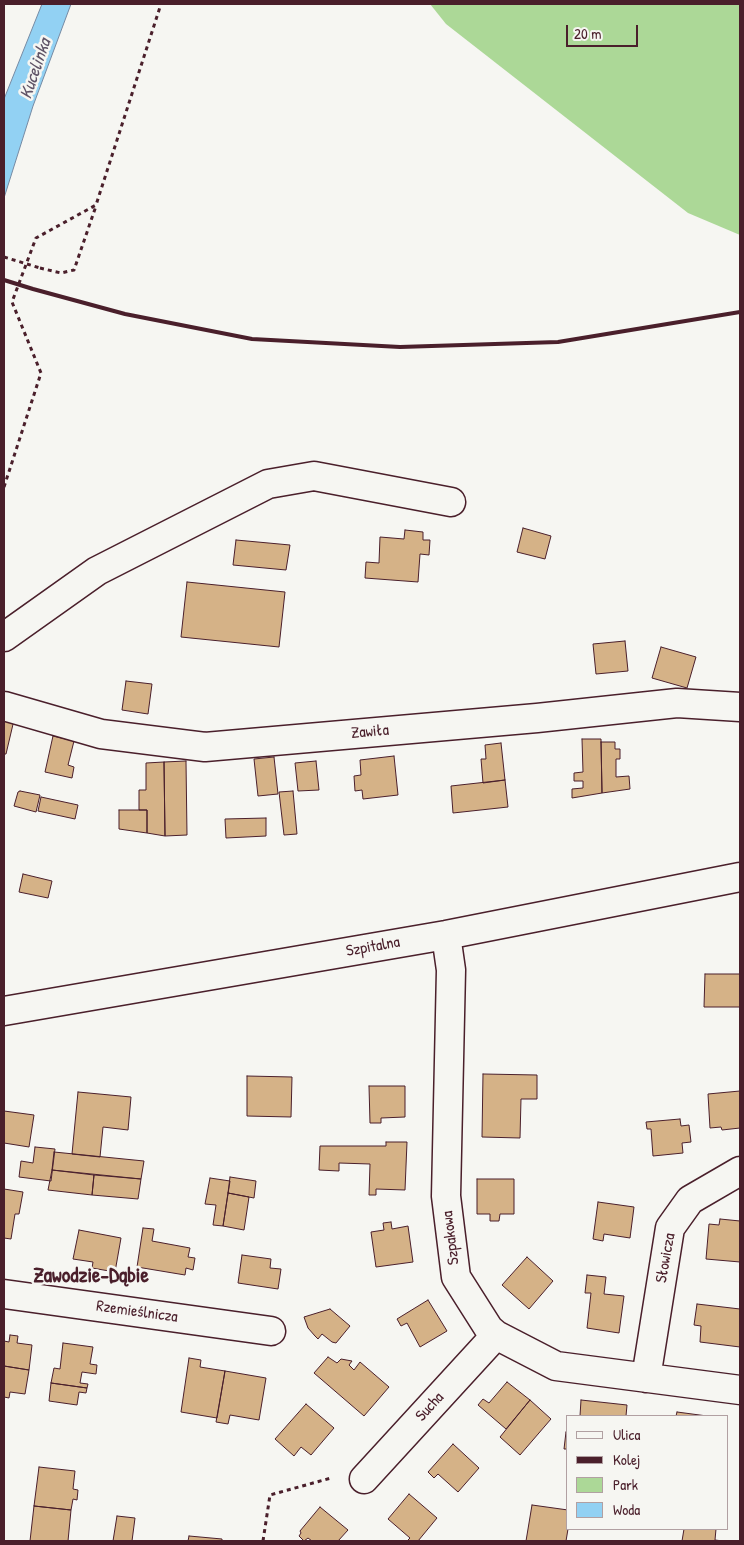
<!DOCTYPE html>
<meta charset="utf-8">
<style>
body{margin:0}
#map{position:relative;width:744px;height:1545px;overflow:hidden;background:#f6f6f2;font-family:"Patrick Hand",sans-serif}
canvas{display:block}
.frame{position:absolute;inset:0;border:5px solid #4a1f2b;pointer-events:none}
.legend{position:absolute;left:566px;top:1415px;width:162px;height:115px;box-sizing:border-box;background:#f6f6f2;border:1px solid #b1a0a2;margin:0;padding:6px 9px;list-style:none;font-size:15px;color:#4a1f2b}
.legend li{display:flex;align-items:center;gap:10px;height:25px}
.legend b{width:25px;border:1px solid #b1a0a2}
.scale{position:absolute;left:566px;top:25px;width:72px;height:22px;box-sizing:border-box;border:2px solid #4a1f2b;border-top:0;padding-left:6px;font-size:15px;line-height:18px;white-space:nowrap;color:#4a1f2b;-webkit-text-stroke:4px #f6f6f2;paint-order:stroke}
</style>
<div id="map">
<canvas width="744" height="1545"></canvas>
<div class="frame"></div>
<ul class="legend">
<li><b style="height:6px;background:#f6f6f2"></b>Ulica</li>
<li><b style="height:6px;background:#4a1f2b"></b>Kolej</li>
<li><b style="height:14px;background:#acd897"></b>Park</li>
<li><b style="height:14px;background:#92d1f3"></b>Woda</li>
</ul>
<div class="scale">20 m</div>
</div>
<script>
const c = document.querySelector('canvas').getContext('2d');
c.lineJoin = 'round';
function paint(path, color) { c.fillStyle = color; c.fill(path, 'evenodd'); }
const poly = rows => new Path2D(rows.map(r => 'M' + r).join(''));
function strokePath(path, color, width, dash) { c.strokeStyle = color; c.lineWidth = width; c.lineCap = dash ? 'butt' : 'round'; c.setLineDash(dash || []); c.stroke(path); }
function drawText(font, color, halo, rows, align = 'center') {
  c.font = font + ' "Patrick Hand",sans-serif'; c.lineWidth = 5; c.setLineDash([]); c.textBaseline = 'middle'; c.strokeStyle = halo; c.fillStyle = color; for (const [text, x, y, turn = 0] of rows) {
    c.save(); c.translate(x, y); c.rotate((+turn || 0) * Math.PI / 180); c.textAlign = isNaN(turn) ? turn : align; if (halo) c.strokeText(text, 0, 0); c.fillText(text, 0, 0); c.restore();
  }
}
const green = poly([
 [430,4,740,4,740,235,688,213,446,24]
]);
const water = poly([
 [42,4,71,4,33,106,4,198,4,99,42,4]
]);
const building = poly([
 [523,528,551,536,545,559,517,552,523,528],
 [405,530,423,532,423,540,430,540,429,555,420,554,418,582,365,578,366,562,379,563,380,537,404,539,405,530],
 [236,540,290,545,286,570,233,565,236,540],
 [187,582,285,592,279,647,181,637,187,582],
 [625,641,628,671,596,674,593,644,625,641],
 [661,647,696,657,687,688,652,678,661,647],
 [126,681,152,684,148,714,122,710,126,681],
 [4,717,14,720,6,754,4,754,4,717],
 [53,736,74,741,68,765,74,767,72,778,45,772,53,736],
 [582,739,601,739,602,793,572,798,572,789,583,788,583,781,574,781,574,773,583,772,582,739],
 [601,742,615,742,615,749,620,749,620,759,616,759,616,777,629,776,630,789,602,793,601,742],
 [501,743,505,780,483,783,481,759,486,759,485,745,501,743],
 [394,756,398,795,363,799,362,790,355,791,354,776,361,775,360,760,394,756],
 [274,757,278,794,258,796,254,759,274,757],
 [186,761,187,835,165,836,164,762,186,761],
 [316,761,319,790,298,791,295,763,316,761],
 [164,762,165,836,147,833,147,810,139,810,139,790,146,790,146,763,164,762],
 [505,780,508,807,453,813,451,786,505,780],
 [20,791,40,795,36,812,14,806,18,792,20,791],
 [293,791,297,834,284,835,279,792,293,791],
 [41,797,78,805,75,819,38,811,41,797],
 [119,810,147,810,147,833,119,829,119,810],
 [266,818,266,836,226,838,225,819,266,818],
 [23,874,52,881,48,898,19,892,23,874],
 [705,974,740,974,740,1007,704,1007,705,974],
 [483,1074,537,1075,537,1099,521,1099,520,1138,482,1137,483,1074],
 [247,1076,292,1077,291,1117,247,1116,247,1076],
 [369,1086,405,1086,405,1117,381,1118,381,1123,370,1123,369,1086],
 [740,1091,740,1128,722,1130,721,1127,710,1128,708,1094,740,1091],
 [78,1092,131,1097,128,1130,103,1127,100,1157,72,1154,78,1092],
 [4,1111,34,1115,29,1147,4,1143,4,1111],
 [680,1119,681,1126,689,1125,691,1142,682,1143,683,1153,653,1156,651,1129,647,1129,646,1122,680,1119],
 [386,1142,407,1142,405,1190,376,1189,376,1195,369,1195,370,1164,339,1163,339,1171,319,1170,320,1146,386,1146,386,1142],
 [35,1147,55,1149,51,1181,19,1177,21,1161,33,1163,35,1147],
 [54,1152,144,1161,141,1179,52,1170,54,1152],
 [52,1170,94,1175,92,1195,48,1190,52,1170],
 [94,1175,141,1179,138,1199,92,1195,94,1175],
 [230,1177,256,1181,254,1198,228,1193,230,1177],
 [210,1178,230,1181,223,1226,213,1225,216,1205,205,1204,210,1178],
 [477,1179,514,1179,514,1214,500,1214,499,1221,490,1221,490,1214,477,1214,477,1179],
 [4,1189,23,1192,19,1214,15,1214,11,1239,4,1238,4,1189],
 [228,1193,249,1197,244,1230,223,1226,228,1193],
 [598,1202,634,1207,630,1238,604,1234,603,1241,593,1239,598,1202],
 [720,1219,740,1221,740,1262,706,1259,709,1224,719,1225,720,1219],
 [391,1222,392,1229,408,1226,413,1262,376,1267,371,1232,384,1230,383,1223,391,1222],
 [143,1228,154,1229,152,1241,190,1248,188,1257,195,1258,193,1270,186,1268,185,1275,137,1267,143,1228],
 [79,1230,121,1238,115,1272,92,1268,93,1262,73,1259,79,1230],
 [242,1255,271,1259,270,1268,281,1269,278,1289,238,1283,242,1255],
 [527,1257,553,1281,529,1309,502,1285,527,1257],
 [587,1275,606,1277,604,1294,624,1296,619,1333,587,1328,591,1293,585,1293,587,1275],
 [428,1300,447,1331,420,1347,407,1323,401,1326,397,1319,428,1300],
 [697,1304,740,1309,740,1347,700,1342,701,1326,694,1325,697,1304],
 [330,1309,350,1326,336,1343,332,1342,322,1334,318,1339,315,1336,308,1328,304,1317,330,1309],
 [10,1335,18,1336,17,1343,32,1345,29,1370,4,1366,4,1341,9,1342,10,1335],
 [63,1343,93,1347,90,1364,97,1365,96,1374,82,1372,80,1383,88,1384,87,1388,51,1383,54,1368,60,1369,63,1343],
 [328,1357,337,1363,341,1359,352,1361,349,1365,354,1370,360,1362,389,1387,364,1416,314,1373,328,1357],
 [189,1358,201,1360,200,1367,225,1371,217,1418,181,1412,189,1358],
 [4,1366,29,1370,25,1394,10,1392,9,1398,4,1397,4,1366],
 [225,1371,266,1378,259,1420,230,1415,228,1424,216,1422,225,1371],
 [507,1382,530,1400,506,1429,478,1405,483,1399,489,1403,507,1382],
 [51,1383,87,1388,86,1393,79,1392,77,1405,49,1401,51,1383],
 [530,1400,551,1419,520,1455,500,1437,530,1400],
 [581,1400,627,1405,626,1416,580,1416,581,1400],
 [306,1404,334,1428,311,1455,301,1447,294,1456,275,1439,306,1404],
 [677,1412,707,1416,676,1416,677,1412],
 [566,1432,568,1432,568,1449,564,1449,566,1432],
 [453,1444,479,1468,458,1492,438,1474,434,1478,428,1472,453,1444],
 [39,1467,75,1471,73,1489,78,1490,77,1500,73,1499,71,1510,34,1506,39,1467],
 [409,1494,437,1518,418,1541,407,1541,410,1538,388,1519,409,1494],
 [532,1505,568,1510,568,1529,566,1541,526,1541,532,1505],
 [34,1506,71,1510,68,1541,30,1541,34,1506],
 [320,1507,348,1530,338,1541,312,1541,308,1538,304,1541,299,1536,301,1533,300,1531,320,1507],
 [117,1516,135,1518,132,1541,113,1541,117,1516],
 [684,1529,716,1529,715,1540,723,1541,682,1541,684,1529],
 [189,1536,222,1539,222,1541,188,1541,189,1536]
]);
const path = poly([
 [40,268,61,273,74,270,96,206],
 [4,487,41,373,12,302,36,238,96,205,161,4],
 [263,1541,270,1495,331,1478]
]);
const minor = poly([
 [4,637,97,571,268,484,314,476,451,502],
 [4,706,101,734,205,747,537,718,677,703,740,707],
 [446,935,451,970,446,1196,456,1277,489,1329,496,1335,556,1366,740,1390],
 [4,1011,446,935,740,877],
 [4,1294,271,1331],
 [646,1378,670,1228,690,1200,740,1171],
 [364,1479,496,1335]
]);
const rail = poly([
 [4,280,33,289,125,314,252,339,400,347,558,342,740,312]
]);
const pathBridge = poly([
 [4,257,40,268]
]);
const streetNames = [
 ["Zawiła",370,732,-5],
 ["Szpitalna",373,947,-10],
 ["Szpakowa",451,1238,-97],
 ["Słowicza",666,1258,-80],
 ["Rzemieślnicza",137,1312,8],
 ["Sucha",430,1407,-47]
];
const waterNames = [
 ["Kucelinka",36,69,-71]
];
const districtNames = [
 ["Zawodzie-Dąbie",91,1276]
];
paint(green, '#acd897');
paint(water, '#92d1f3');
strokePath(water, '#758aa3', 1);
paint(building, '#d5b287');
strokePath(building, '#4a1f2b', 1);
strokePath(minor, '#4a1f2b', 31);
strokePath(path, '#4a1f2b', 3, [4, 4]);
strokePath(minor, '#f6f6f2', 28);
strokePath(rail, '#4a1f2b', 4);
strokePath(pathBridge, '#4a1f2b', 3, [4, 4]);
drawText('16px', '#4a1f2b', '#f6f6f2', streetNames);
drawText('italic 18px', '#605467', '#f6f6f2', waterNames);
drawText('bold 21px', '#4a1f2b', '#f6f6f2', districtNames);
</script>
